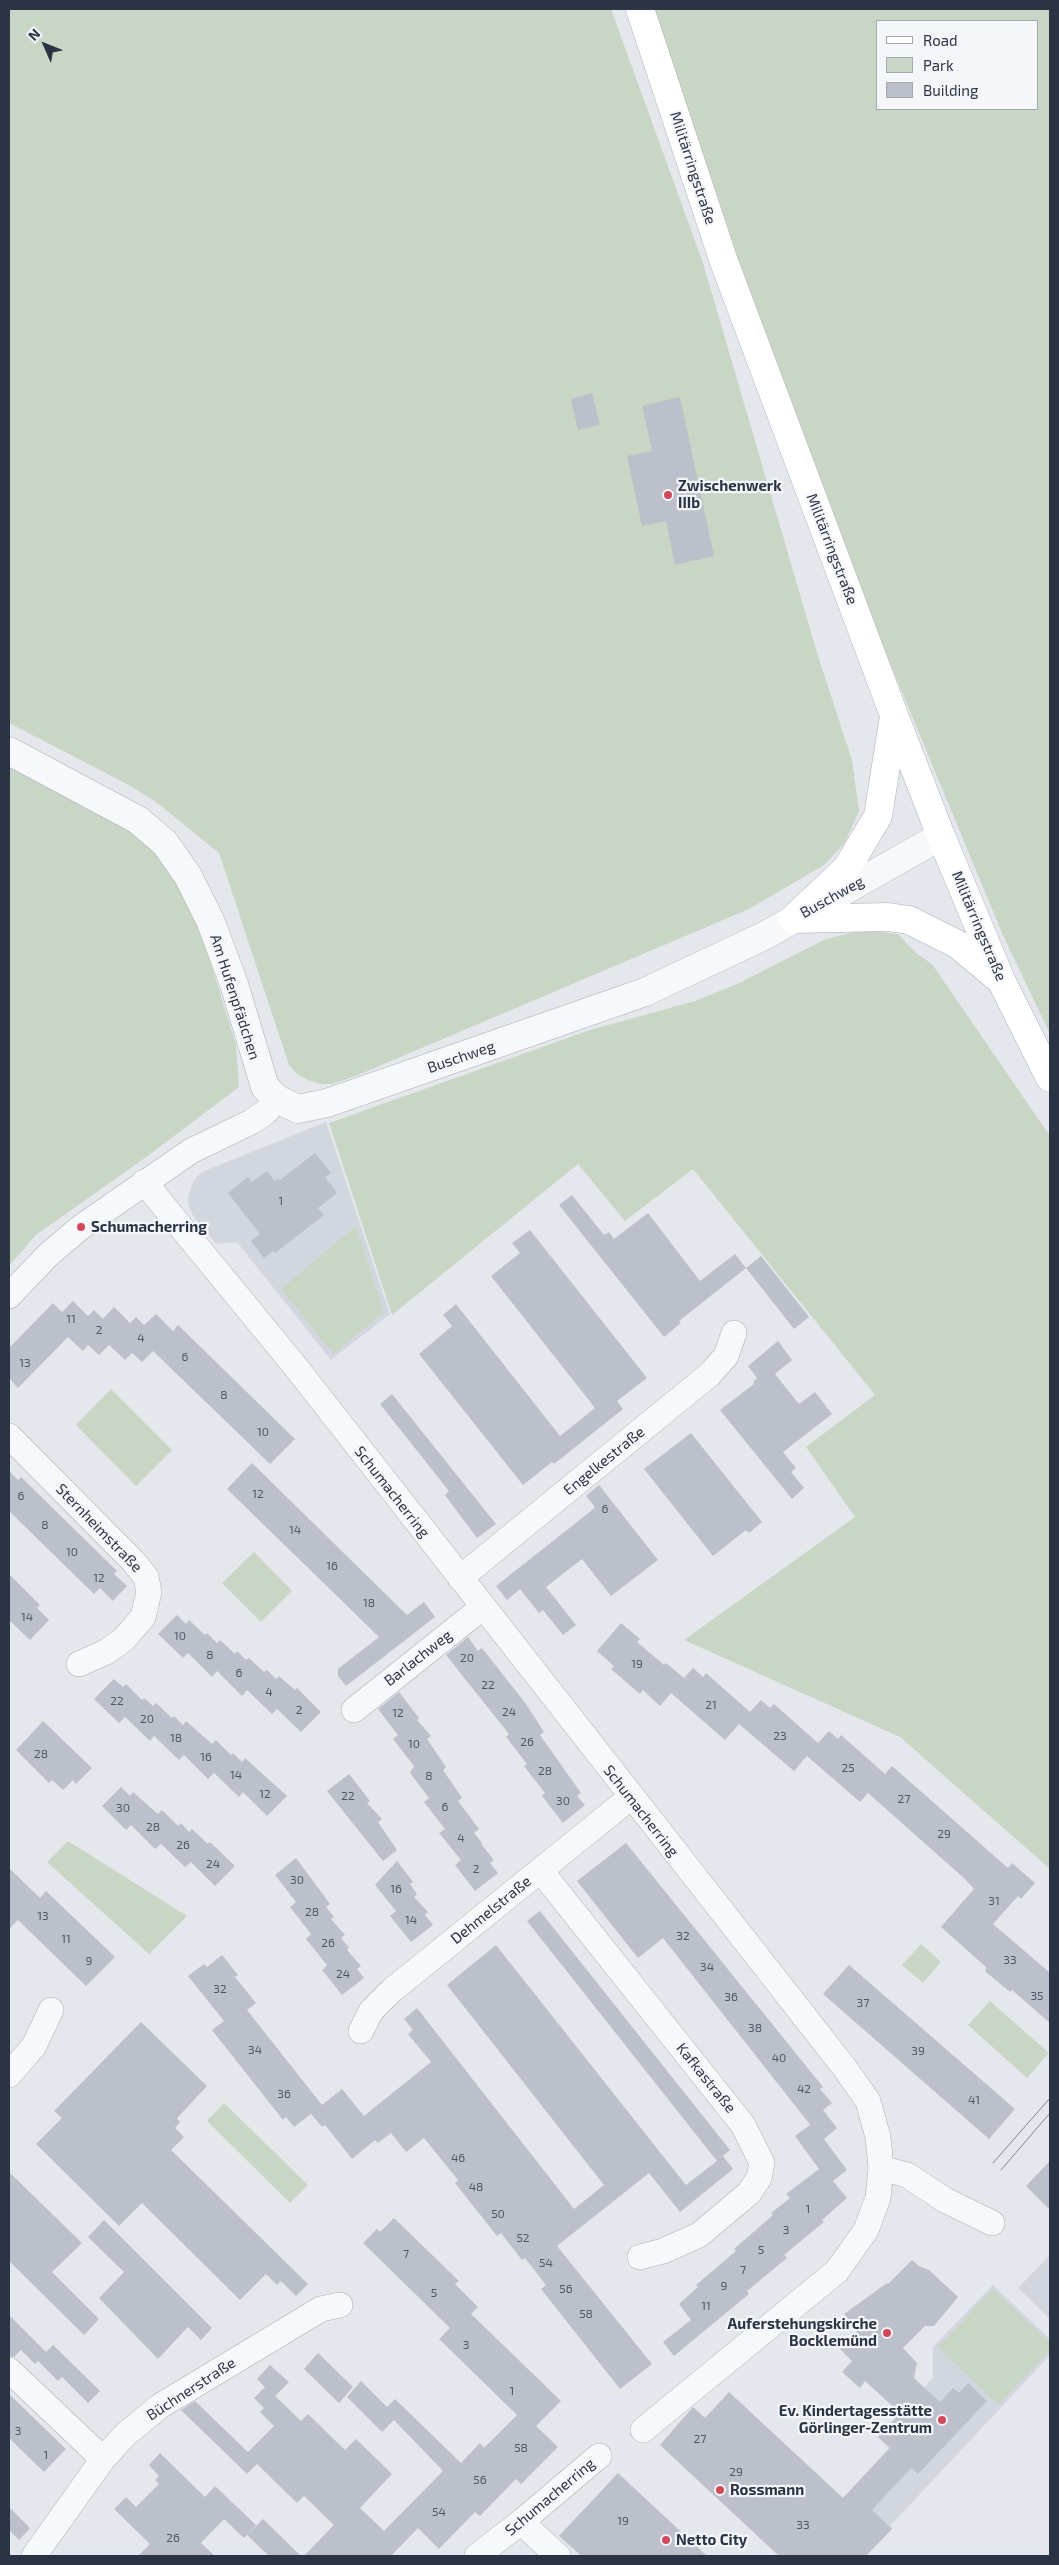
<!DOCTYPE html>
<meta charset="utf-8">
<style>
body{margin:0}
#map{position:relative;width:1059px;height:2565px;overflow:hidden;background:#e4e7ec;font-family:"Exo 2",sans-serif}
canvas{display:block}
.frame{position:absolute;inset:0;border:10px solid #2b3445;pointer-events:none}
.legend{position:absolute;left:876px;top:20px;width:162px;height:90px;box-sizing:border-box;background:#f4f6f9;border:1px solid #a4a8b1;margin:0;padding:6px 9px;list-style:none;font-size:15px;color:#2b3445}
.legend li{display:flex;align-items:center;gap:10px;height:25px}
.legend b{width:25px;border:1px solid #a4a8b1}
.north{position:absolute;left:20px;top:20px;width:50px;height:50px;-webkit-text-stroke:4px #f4f6f9;paint-order:stroke;rotate:314deg;font-size:14px;font-weight:700;line-height:20px;text-align:center;color:#2b3445}
.north::after{content:'';display:block;margin:auto;width:18px;height:22px;background:#2b3445;clip-path:polygon(50% 0,100% 100%,50% 72%,0 100%)}
</style>
<div id="map">
<canvas width="1059" height="2565"></canvas>
<div class="frame"></div>
<ul class="legend">
<li><b style="height:6px;background:#fff"></b>Road</li>
<li><b style="height:14px;background:#c9d6c5"></b>Park</li>
<li><b style="height:14px;background:#bbc0ca"></b>Building</li>
</ul>
<div class="north">N</div>
</div>
<script>
const c = document.querySelector('canvas').getContext('2d');
c.lineJoin = 'round';
function paint(path, color) { c.fillStyle = color; c.fill(path, 'evenodd'); }
const poly = rows => new Path2D(rows.map(r => 'M' + r).join(''));
function strokePath(path, color, width, dash) { c.strokeStyle = color; c.lineWidth = width; c.lineCap = dash ? 'butt' : 'round'; c.setLineDash(dash || []); c.stroke(path); }
function drawText(font, color, halo, rows, align = 'center') {
  c.font = font + ' "Exo 2",sans-serif'; c.lineWidth = 4.5; c.setLineDash([]); c.textBaseline = 'middle'; c.strokeStyle = halo; c.fillStyle = color; for (const [text, x, y, turn = 0] of rows) {
    c.save(); c.translate(x, y); c.rotate((+turn || 0) * Math.PI / 180); c.textAlign = isNaN(turn) ? turn : align; if (halo) c.strokeText(text, 0, 0); c.fillText(text, 0, 0); c.restore();
  }
}
const built = poly([
 [326,1122,390,1314,331,1360,237,1242,216,1244,192,1214,187,1200,194,1180,202,1172],
 [1050,2255,1050,2319,1018,2288],
 [993,2285,1050,2339,1050,2355,890,2526,892,2528,884,2536,843,2498,889,2448,878,2437,933,2378,933,2347]
]);
const green = poly([
 [9,9,611,9,703,263,818,656,852,760,859,811,844,844,824,865,749,909,358,1075,332,1084,321,1084,308,1080,297,1074,289,1065,219,853,156,802,127,784,9,723],
 [650,9,1050,9,1050,1034,1002,933,873,622,736,255],
 [878,21,1038,21,1038,109,878,109],
 [9,763,132,830,157,853,174,878,203,938,236,1045,239,1087,149,1155,36,1235,9,1266],
 [863,930,898,934,916,953,932,964,1050,1136,1050,1869,900,1737,684,1640,855,1517,806,1447,875,1395,693,1169,625,1221,578,1164,392,1315,329,1123,590,1030,695,1001,739,983,826,939],
 [356,1226,384,1312,333,1354,281,1289],
 [111,1389,172,1450,136,1486,76,1425],
 [254,1552,292,1591,261,1622,222,1583],
 [68,1841,187,1916,149,1954,47,1862],
 [921,1944,941,1962,923,1983,902,1965],
 [990,2001,1049,2053,1027,2078,968,2025],
 [224,2103,308,2185,290,2203,207,2121],
 [993,2289,1050,2343,1050,2350,998,2405,938,2347]
]);
const building = poly([
 [592,393,600,425,578,430,571,399],
 [680,397,714,556,675,565,666,521,642,526,627,456,652,451,642,406],
 [315,1153,331,1173,325,1177,337,1193,318,1208,324,1215,275,1253,273,1251,264,1258,251,1241,260,1234,228,1193,248,1177,252,1182,267,1171,275,1181,278,1178,280,1180],
 [572,1195,604,1235,609,1232,614,1239,648,1213,700,1281,735,1254,746,1268,761,1256,809,1317,794,1329,746,1268,679,1321,681,1323,664,1337,559,1205],
 [530,1230,647,1378,617,1401,623,1409,554,1464,552,1462,523,1485,419,1354,452,1326,443,1315,456,1304,560,1436,595,1408,491,1276,520,1253,512,1243],
 [73,1301,88,1316,94,1310,103,1319,114,1307,130,1323,136,1317,144,1325,156,1314,173,1331,178,1325,295,1439,270,1464,153,1351,142,1362,132,1353,125,1360,109,1345,99,1355,88,1345,83,1351,68,1337,18,1388,9,1378,9,1348,53,1303,62,1312],
 [778,1341,792,1360,775,1374,799,1404,815,1392,832,1414,783,1452,796,1468,791,1472,804,1488,792,1499,720,1410,754,1384,753,1382,757,1378,748,1366],
 [392,1394,496,1524,477,1538,445,1495,449,1491,380,1404],
 [691,1433,762,1522,749,1533,746,1530,713,1556,644,1469],
 [252,1463,407,1615,424,1602,435,1617,346,1686,338,1676,338,1669,379,1637,227,1489],
 [9,1471,18,1480,21,1477,117,1571,114,1574,127,1586,113,1601,100,1588,94,1594,9,1511],
 [599,1485,658,1560,611,1596,582,1559,546,1587,576,1625,563,1635,543,1610,539,1613,520,1589,507,1600,496,1586,591,1511,595,1507,586,1496],
 [9,1574,40,1605,37,1608,49,1620,30,1640,9,1620],
 [177,1615,186,1624,189,1620,205,1635,207,1633,217,1643,220,1640,235,1654,237,1651,246,1660,249,1658,264,1672,267,1670,276,1679,279,1676,295,1690,297,1688,321,1712,301,1732,277,1709,272,1714,247,1690,242,1696,217,1671,212,1677,188,1653,183,1658,158,1634],
 [621,1623,640,1639,637,1642,664,1665,666,1663,684,1678,693,1668,703,1677,706,1673,750,1712,761,1700,770,1708,774,1704,818,1743,829,1731,838,1739,841,1735,885,1774,892,1766,1008,1868,1012,1863,1035,1883,1021,1899,1018,1896,993,1924,1050,1973,1050,2023,1012,1990,1010,1992,985,1971,987,1968,941,1927,974,1889,965,1879,868,1793,860,1802,807,1756,794,1771,739,1724,725,1740,671,1693,660,1706,643,1690,640,1694,611,1669,614,1666,597,1651],
 [468,1637,478,1651,482,1648,526,1704,544,1732,540,1735,581,1793,577,1796,585,1805,563,1823,542,1796,545,1793,524,1766,527,1764,506,1737,509,1734,446,1655],
 [114,1679,123,1687,126,1684,142,1700,144,1698,153,1706,156,1703,172,1718,174,1716,183,1725,186,1721,212,1744,216,1740,231,1755,233,1753,242,1762,245,1758,287,1796,267,1816,243,1792,239,1797,214,1773,208,1779,184,1755,179,1760,154,1736,150,1741,125,1717,119,1723,94,1699],
 [399,1692,419,1718,417,1720,431,1736,427,1739,446,1767,443,1770,462,1798,458,1801,479,1829,474,1833,482,1843,481,1844,494,1860,490,1863,498,1873,475,1891,455,1865,461,1860,439,1833,445,1829,424,1802,429,1798,410,1773,414,1766,393,1739,398,1735,378,1709],
 [43,1721,92,1768,76,1784,73,1780,63,1790,52,1780,49,1783,16,1750],
 [349,1774,370,1801,367,1803,382,1819,378,1822,397,1850,383,1861,327,1791],
 [121,1787,130,1796,133,1792,158,1814,162,1810,178,1826,181,1823,189,1832,192,1829,208,1844,210,1842,235,1866,215,1886,191,1862,185,1867,161,1844,155,1849,131,1825,126,1830,102,1806],
 [626,1843,823,2087,820,2089,832,2103,823,2110,837,2128,824,2139,847,2170,833,2181,847,2198,822,2220,824,2222,784,2255,787,2258,747,2291,749,2294,674,2356,663,2342,691,2320,679,2304,698,2287,696,2285,736,2251,734,2249,773,2215,771,2213,790,2198,786,2194,819,2169,795,2136,810,2125,808,2122,663,1938,638,1958,577,1881],
 [296,1858,330,1904,326,1907,334,1917,331,1919,345,1935,341,1938,349,1948,347,1950,361,1966,357,1969,364,1978,342,1995,322,1970,327,1965,306,1939,311,1934,290,1907,296,1902,275,1875],
 [397,1861,413,1882,410,1884,417,1894,414,1897,428,1912,425,1915,433,1925,411,1942,390,1916,396,1911,375,1885],
 [9,1868,40,1898,46,1891,115,1957,86,1986,18,1920,9,1929],
 [540,1911,730,2150,719,2159,723,2156,733,2169,680,2212,649,2173,557,2246,652,2364,620,2389,541,2289,546,2285,525,2258,522,2260,501,2233,497,2236,455,2183,458,2180,424,2138,406,2152,391,2133,378,2143,375,2140,352,2159,325,2125,322,2127,311,2114,294,2127,286,2117,283,2120,212,2030,224,2021,188,1976,204,1964,207,1967,222,1955,238,1975,235,1977,256,2003,247,2010,322,2105,342,2089,364,2116,431,2062,408,2034,413,2030,404,2019,417,2008,574,2209,604,2185,447,1985,496,1945,686,2185,717,2161,527,1921],
 [849,1965,1015,2109,989,2139,823,1994],
 [141,2022,207,2086,177,2118,180,2122,175,2128,184,2137,171,2150,308,2284,296,2296,281,2281,277,2285,266,2274,240,2300,142,2203,119,2226,36,2144,62,2118,54,2111],
 [1050,2161,1050,2210,1026,2186],
 [9,2172,82,2243,52,2272,99,2319,84,2335,9,2261],
 [394,2218,459,2281,455,2284,478,2307,471,2314,561,2401,536,2426,558,2447,521,2484,516,2479,480,2516,475,2512,439,2549,418,2528,391,2556,304,2556,334,2525,304,2496,297,2503,257,2464,247,2474,181,2410,195,2401,248,2452,274,2426,260,2412,264,2408,254,2398,265,2387,257,2379,270,2365,289,2382,275,2396,301,2421,308,2414,345,2450,356,2439,392,2474,360,2508,384,2531,443,2471,394,2420,382,2432,347,2397,361,2381,387,2407,395,2399,461,2463,480,2443,484,2448,517,2415,439,2339,450,2328,363,2243,377,2229,380,2232],
 [104,2220,212,2328,201,2340,188,2327,158,2359,99,2298,124,2272,88,2237],
 [912,2260,919,2266,929,2270,958,2297,934,2326,925,2326,903,2348,917,2363,914,2378,940,2402,953,2388,959,2393,968,2383,987,2401,918,2474,911,2468,872,2510,892,2529,866,2556,779,2556,660,2445,693,2407,705,2418,729,2392,843,2498,890,2448,878,2437,900,2413,865,2381,860,2388,842,2372,852,2361,840,2349,858,2330,844,2314,887,2283,888,2284],
 [9,2315,46,2352,53,2345,100,2391,88,2403,62,2377,58,2381,38,2361,35,2364,21,2350,14,2357,9,2356],
 [318,2353,353,2387,339,2403,304,2369],
 [9,2394,66,2449,44,2472,9,2438],
 [160,2453,205,2497,215,2486,256,2525,244,2538,224,2519,201,2543,215,2556,138,2556,150,2544,114,2509,126,2497,136,2507,159,2484,155,2480,159,2476,149,2465],
 [618,2473,707,2556,581,2556,559,2536],
 [9,2507,30,2528,19,2540,9,2530],
 [263,2519,301,2556,269,2556,247,2535]
]);
const minor = poly([
 [144,1182,295,1366,844,2067,868,2101,878,2137,881,2168,878,2198,866,2230,837,2271,643,2430],
 [9,1296,48,1255,81,1227,191,1151,251,1122,266,1112,277,1099],
 [9,1436,133,1561,146,1577,149,1592,143,1617,124,1639,106,1652,79,1664],
 [460,1578,709,1375,726,1356,734,1333],
 [354,1710,483,1607],
 [541,1871,743,2125,762,2163,759,2178,749,2193,699,2235,663,2251,640,2257],
 [361,2031,371,2011,391,1991,631,1797],
 [9,2075,34,2046,51,2010],
 [881,2168,907,2175,945,2200,992,2223],
 [9,2370,103,2459],
 [521,2522,558,2556],
 [34,2556,103,2459,126,2434,160,2406,321,2309,340,2305],
 [477,2556,521,2522,599,2456]
]);
const tertiary = poly([
 [9,751,138,820,165,843,188,876,210,920,234,984,265,1087,277,1099,298,1109,327,1103,645,992,766,935,941,836]
]);
const secondary = poly([
 [640,9,723,259,894,715,941,836,1001,980,1050,1078],
 [793,919,847,868,878,816,894,716],
 [793,919,888,917,909,920,957,944,998,978]
]);
const tram = poly([
 [993,2163,1050,2098],
 [1001,2170,1050,2113]
]);
const markers = [
 [668,495,5,"#d1495b"],
 [81,1227,5,"#d1495b"],
 [887,2333,5,"#d1495b"],
 [942,2420,5,"#d1495b"],
 [720,2490,5,"#d1495b"],
 [666,2540,5,"#d1495b"]
];
const numberNames = [
 ["1",281,1201],
 ["11",71,1319],
 ["2",99,1330],
 ["4",141,1338],
 ["6",185,1357],
 ["13",25,1363],
 ["8",224,1395],
 ["10",263,1432],
 ["12",258,1494],
 ["6",21,1496],
 ["6",605,1509],
 ["8",45,1525],
 ["14",295,1530],
 ["10",72,1552],
 ["16",332,1566],
 ["12",99,1578],
 ["18",369,1603],
 ["14",27,1617],
 ["10",180,1636],
 ["8",210,1655],
 ["20",467,1658],
 ["19",637,1664],
 ["6",239,1673],
 ["22",488,1685],
 ["4",269,1692],
 ["22",117,1701],
 ["21",711,1705],
 ["2",299,1710],
 ["24",509,1712],
 ["12",398,1713],
 ["20",147,1719],
 ["23",780,1736],
 ["18",176,1738],
 ["26",527,1742],
 ["10",414,1744],
 ["28",41,1754],
 ["16",206,1757],
 ["25",848,1768],
 ["28",545,1771],
 ["14",236,1775],
 ["8",429,1776],
 ["12",265,1794],
 ["22",348,1796],
 ["27",904,1799],
 ["30",563,1801],
 ["6",445,1807],
 ["30",123,1808],
 ["28",153,1827],
 ["29",944,1834],
 ["4",461,1838],
 ["26",183,1845],
 ["24",213,1864],
 ["2",476,1869],
 ["30",297,1880],
 ["16",396,1889],
 ["31",994,1901],
 ["28",312,1912],
 ["13",43,1916],
 ["14",411,1920],
 ["32",683,1936],
 ["11",66,1939],
 ["26",328,1943],
 ["33",1010,1960],
 ["9",89,1961],
 ["34",707,1967],
 ["24",343,1974],
 ["32",220,1989],
 ["35",1037,1996],
 ["36",731,1997],
 ["37",863,2003],
 ["38",755,2028],
 ["34",255,2050],
 ["39",918,2051],
 ["40",779,2058],
 ["42",804,2089],
 ["36",284,2094],
 ["41",974,2100],
 ["46",458,2158],
 ["48",476,2187],
 ["1",808,2209],
 ["50",498,2214],
 ["3",786,2230],
 ["52",523,2238],
 ["5",761,2250],
 ["7",406,2254],
 ["54",546,2263],
 ["7",743,2270],
 ["9",724,2286],
 ["56",566,2289],
 ["5",434,2293],
 ["11",706,2306],
 ["58",586,2314],
 ["3",466,2345],
 ["1",512,2391],
 ["3",18,2431],
 ["27",700,2439],
 ["58",521,2448],
 ["1",46,2455],
 ["29",736,2472],
 ["56",480,2480],
 ["54",439,2512],
 ["19",623,2521],
 ["33",803,2525],
 ["26",173,2538]
];
const streetNames = [
 ["Militärringstraße",693,168,72],
 ["Militärringstraße",832,549,69],
 ["Buschweg",832,897,-29],
 ["Militärringstraße",979,926,67],
 ["Am Hufenpfädchen",235,997,72],
 ["Buschweg",461,1057,-19],
 ["Engelkestraße",604,1461,-39],
 ["Schumacherring",392,1492,52],
 ["Sternheimstraße",99,1528,46],
 ["Barlachweg",418,1658,-38],
 ["Schumacherring",641,1811,52],
 ["Dehmelstraße",491,1910,-39],
 ["Kafkastraße",706,2078,51],
 ["Büchnerstraße",191,2389,-33],
 ["Schumacherring",550,2497,-40]
];
const poiNames = [
 ["Zwischenwerk",678,486],
 ["IIIb",678,503],
 ["Schumacherring",91,1227],
 ["Auferstehungskirche",877,2324,"right"],
 ["Bocklemünd",877,2341,"right"],
 ["Ev. Kindertagesstätte",932,2411,"right"],
 ["Görlinger-Zentrum",932,2428,"right"],
 ["Rossmann",730,2490],
 ["Netto City",676,2540]
];
paint(built, '#d2d6de');
paint(green, '#c9d6c5');
paint(building, '#bbc0ca');
strokePath(minor, '#a9aeb7', 26);
strokePath(tertiary, '#a9aeb7', 29);
strokePath(secondary, '#a9aeb7', 29);
strokePath(minor, '#f7f8fa', 25);
strokePath(tertiary, '#f7f8fa', 28);
strokePath(secondary, '#fff', 28);
strokePath(tram, '#7d8696', 1);
for (const [x, y, r, color] of markers) { const dot = new Path2D(); dot.arc(x, y, r, 0, 2 * Math.PI); c.fillStyle = color; c.fill(dot); strokePath(dot, '#f4f6f9', 2); }
drawText('12px', '#4f5766', null, numberNames);
drawText('15px', '#2b3445', '#f4f6f9', streetNames);
drawText('bold 15px', '#2b3445', '#f4f6f9', poiNames, 'left');
</script>
